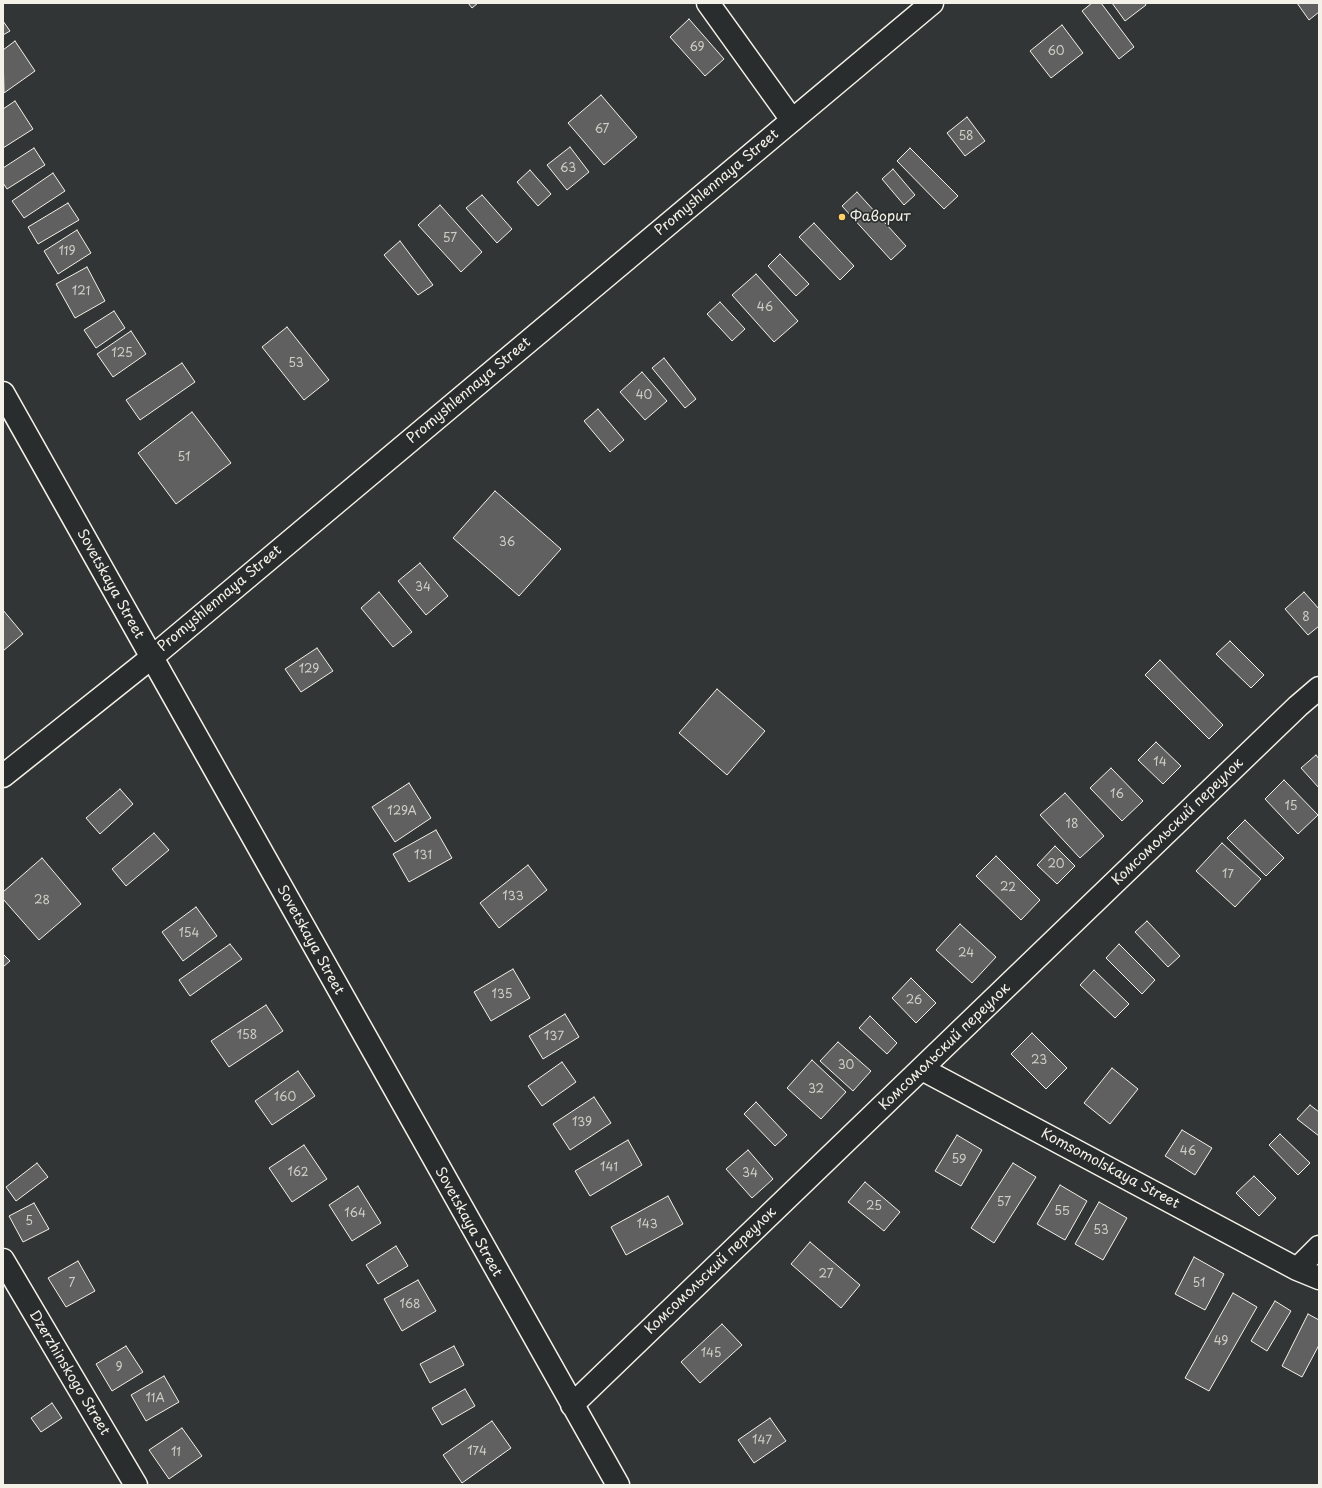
<!DOCTYPE html>
<meta charset="utf-8">
<style>
body{margin:0}
#map{position:relative;width:1322px;height:1488px;overflow:hidden;background:#323535;font-family:"Playpen Sans",sans-serif}
canvas{display:block}
.frame{position:absolute;inset:0;border:4px solid #f4f1e8;pointer-events:none}
</style>
<div id="map">
<canvas width="1322" height="1488"></canvas>
<div class="frame"></div>
</div>
<script>
const c = document.querySelector('canvas').getContext('2d');
c.lineJoin = 'round';
function paint(path, color) { c.fillStyle = color; c.fill(path, 'evenodd'); }
const poly = rows => new Path2D(rows.map(r => 'M' + r).join(''));
function strokePath(path, color, width, dash) { c.strokeStyle = color; c.lineWidth = width; c.lineCap = dash ? 'butt' : 'round'; c.setLineDash(dash || []); c.stroke(path); }
function drawText(font, color, halo, rows, align = 'center') {
  c.font = font + ' "Playpen Sans",sans-serif'; c.lineWidth = 3.5; c.setLineDash([]); c.textBaseline = 'middle'; c.strokeStyle = halo; c.fillStyle = color; for (const [text, x, y, turn = 0] of rows) {
    c.save(); c.translate(x, y); c.rotate((+turn || 0) * Math.PI / 180); c.textAlign = isNaN(turn) ? turn : align; if (halo) c.strokeText(text, 0, 0); c.fillText(text, 0, 0); c.restore();
  }
}
const building = poly([
 [468,3,478,3,472,8,468,3],
 [1092,3,1101,3,1134,47,1119,59,1082,11,1092,3],
 [1112,3,1145,3,1146,5,1125,21,1112,3],
 [1297,3,1319,3,1319,12,1309,20,1297,3],
 [689,19,724,59,705,76,670,37,689,19],
 [3,21,10,31,3,35,3,21],
 [1062,25,1083,53,1051,78,1030,51,1062,25],
 [15,41,35,71,4,93,3,50,15,41],
 [601,95,637,137,604,165,568,123,601,95],
 [15,101,33,129,3,148,3,109,15,101],
 [967,117,985,141,965,156,947,133,967,117],
 [570,147,589,172,567,190,547,165,570,147],
 [34,148,45,165,7,189,3,183,3,168,34,148],
 [910,148,958,196,944,209,897,161,910,148],
 [893,169,915,195,904,205,882,179,893,169],
 [530,170,551,194,538,206,517,182,530,170],
 [53,173,65,191,24,218,12,201,53,173],
 [857,192,906,246,891,260,842,206,857,192],
 [482,195,512,229,497,243,466,208,482,195],
 [68,203,79,220,38,244,28,227,68,203],
 [440,205,482,252,461,272,418,225,440,205],
 [814,223,854,266,840,280,799,237,814,223],
 [77,230,91,253,58,274,44,251,77,230],
 [400,241,433,285,418,295,384,255,400,241],
 [780,254,809,284,796,296,768,266,780,254],
 [87,267,105,301,75,318,56,284,87,267],
 [756,274,798,321,774,342,732,295,756,274],
 [720,302,745,329,732,341,707,314,720,302],
 [114,311,125,328,96,348,84,330,114,311],
 [287,327,329,380,304,400,262,347,287,327],
 [131,331,146,354,113,377,97,354,131,331],
 [664,358,696,399,685,408,652,368,664,358],
 [182,363,195,382,140,420,126,400,182,363],
 [642,372,667,401,645,420,620,392,642,372],
 [598,409,624,440,610,452,584,421,598,409],
 [192,412,231,463,176,504,138,453,192,412],
 [495,491,561,549,519,596,453,538,495,491],
 [420,563,448,596,426,615,398,581,420,563],
 [379,592,412,632,393,647,361,608,379,592],
 [1304,592,1319,609,1319,626,1308,635,1285,609,1304,592],
 [3,610,23,634,3,651,3,610],
 [1230,641,1264,675,1251,688,1216,654,1230,641],
 [317,648,333,671,301,692,285,669,317,648],
 [1160,660,1223,725,1209,739,1145,675,1160,660],
 [717,689,765,731,727,775,679,733,717,689],
 [1156,742,1181,766,1163,784,1138,760,1156,742],
 [1316,755,1319,759,1319,788,1301,768,1316,755],
 [1111,768,1143,801,1122,821,1090,788,1111,768],
 [1284,780,1318,815,1298,834,1265,799,1284,780],
 [409,783,431,818,395,842,372,807,409,783],
 [120,789,133,804,100,834,86,818,120,789],
 [1065,793,1104,836,1080,858,1040,815,1065,793],
 [1245,820,1284,858,1266,876,1227,838,1245,820],
 [436,830,452,858,409,882,393,854,436,830],
 [154,833,169,850,126,886,112,869,154,833],
 [1222,843,1261,879,1235,907,1196,871,1222,843],
 [1055,846,1075,866,1057,884,1037,865,1055,846],
 [996,856,1040,900,1021,920,976,876,996,856],
 [42,858,81,904,39,940,3,899,3,892,42,858],
 [528,865,547,890,499,928,480,903,528,865],
 [196,907,217,936,183,961,162,932,196,907],
 [1147,921,1180,956,1168,967,1135,932,1147,921],
 [960,924,996,957,972,983,936,950,960,924],
 [230,944,242,959,190,996,179,980,230,944],
 [1119,944,1155,980,1142,994,1106,958,1119,944],
 [3,954,10,961,3,967,3,954],
 [513,969,530,998,491,1021,474,992,513,969],
 [1094,970,1129,1004,1115,1018,1080,985,1094,970],
 [911,978,936,1003,916,1023,892,998,911,978],
 [266,1005,283,1031,229,1067,211,1041,266,1005],
 [565,1014,579,1037,543,1059,529,1036,565,1014],
 [870,1016,897,1043,887,1054,859,1028,870,1016],
 [1032,1033,1067,1068,1046,1089,1011,1054,1032,1033],
 [838,1042,871,1071,853,1091,820,1061,838,1042],
 [812,1060,846,1092,821,1119,787,1088,812,1060],
 [562,1062,576,1082,542,1106,528,1086,562,1062],
 [1112,1068,1138,1089,1110,1124,1084,1103,1112,1068],
 [298,1071,315,1096,272,1125,255,1101,298,1071],
 [594,1097,611,1123,570,1150,553,1124,594,1097],
 [756,1102,787,1135,775,1146,744,1114,756,1102],
 [1310,1105,1319,1112,1319,1136,1297,1119,1310,1105],
 [1182,1130,1212,1148,1195,1175,1165,1156,1182,1130],
 [1280,1134,1310,1163,1298,1175,1269,1145,1280,1134],
 [957,1135,982,1150,961,1186,935,1171,957,1135],
 [628,1140,642,1165,590,1196,575,1171,628,1140],
 [304,1145,327,1179,292,1202,269,1168,304,1145],
 [748,1150,773,1179,752,1198,726,1169,748,1150],
 [37,1163,48,1177,16,1201,6,1187,37,1163],
 [1013,1163,1036,1177,994,1243,971,1228,1013,1163],
 [1254,1176,1276,1198,1259,1216,1236,1193,1254,1176],
 [865,1182,900,1212,884,1231,848,1202,865,1182],
 [1060,1185,1087,1201,1065,1240,1037,1224,1060,1185],
 [358,1186,381,1223,352,1241,329,1205,358,1186],
 [668,1196,683,1224,626,1255,611,1227,668,1196],
 [1099,1202,1127,1218,1103,1260,1075,1244,1099,1202],
 [34,1203,49,1229,23,1242,9,1216,34,1203],
 [810,1242,860,1285,841,1308,791,1264,810,1242],
 [396,1246,408,1266,378,1284,366,1265,396,1246],
 [1194,1257,1224,1274,1205,1310,1175,1294,1194,1257],
 [78,1261,95,1291,66,1307,48,1278,78,1261],
 [418,1280,436,1311,402,1331,384,1299,418,1280],
 [1233,1293,1257,1307,1209,1391,1185,1378,1233,1293],
 [1275,1301,1291,1311,1267,1351,1251,1341,1275,1301],
 [1308,1314,1319,1320,1319,1345,1302,1377,1282,1366,1308,1314],
 [722,1324,742,1345,700,1383,681,1362,722,1324],
 [126,1346,143,1372,112,1391,96,1364,126,1346],
 [454,1346,464,1365,430,1383,420,1364,454,1346],
 [164,1376,179,1402,146,1421,131,1395,164,1376],
 [465,1389,475,1406,442,1425,432,1408,465,1389],
 [52,1403,62,1418,41,1432,31,1418,52,1403],
 [770,1418,786,1441,754,1463,738,1440,770,1418],
 [492,1421,511,1448,462,1483,443,1455,492,1421],
 [182,1428,202,1456,169,1479,149,1450,182,1428]
]);
const minor = poly([
 [708,3,792,120],
 [3,393,618,1485],
 [922,1069,1297,1269,1319,1278],
 [3,1260,136,1485],
 [1297,1269,1319,1247],
 [572,1405,1298,706,1319,688]
]);
const major = poly([
 [3,776,151,658,932,3]
]);
const markers = [
 [842,217,4,"#ffd166"]
];
const numberNames = [
 ["69",697,48],
 ["60",1056,52],
 ["67",602,130],
 ["58",966,137],
 ["63",568,169],
 ["57",450,239],
 ["119",67,252],
 ["121",81,292],
 ["46",765,308],
 ["125",122,354],
 ["53",296,364],
 ["40",644,396],
 ["51",184,458],
 ["36",507,543],
 ["34",423,588],
 ["8",1306,618],
 ["129",309,670],
 ["14",1160,763],
 ["16",1117,795],
 ["15",1291,807],
 ["129А",402,812],
 ["18",1072,825],
 ["131",423,856],
 ["20",1056,865],
 ["17",1228,875],
 ["22",1008,888],
 ["133",513,897],
 ["28",42,901],
 ["154",189,934],
 ["24",966,954],
 ["135",502,995],
 ["26",914,1001],
 ["158",247,1036],
 ["137",554,1037],
 ["23",1039,1061],
 ["30",846,1066],
 ["32",816,1090],
 ["160",285,1098],
 ["139",582,1123],
 ["46",1188,1152],
 ["59",959,1160],
 ["141",609,1168],
 ["162",298,1173],
 ["34",750,1174],
 ["57",1004,1203],
 ["25",874,1207],
 ["55",1062,1212],
 ["164",355,1214],
 ["5",29,1222],
 ["143",647,1225],
 ["53",1101,1231],
 ["27",826,1275],
 ["7",72,1284],
 ["51",1199,1284],
 ["168",410,1305],
 ["49",1221,1342],
 ["145",711,1354],
 ["9",119,1368],
 ["11А",155,1399],
 ["147",762,1441],
 ["174",477,1452],
 ["11",176,1453]
];
const streetNames = [
 ["Promyshlennaya Street",717,183,-40],
 ["Promyshlennaya Street",469,391,-40],
 ["Sovetskaya Street",110,584,61],
 ["Promyshlennaya Street",220,599,-40],
 ["Комсомольский переулок",1178,822,-44],
 ["Sovetskaya Street",310,940,61],
 ["Комсомольский переулок",945,1047,-44],
 ["Komsomolskaya Street",1110,1169,28],
 ["Sovetskaya Street",468,1222,61],
 ["Комсомольский переулок",711,1271,-44],
 ["Dzerzhinskogo Street",69,1373,59]
];
const poiNames = [
 ["Фаворит",850,217]
];
paint(building, '#5f605f');
strokePath(building, '#f4f1e8', 1);
strokePath(minor, '#f4f1e8', 25);
strokePath(major, '#f4f1e8', 25);
strokePath(minor, '#2a2d2e', 22);
strokePath(major, '#2a2d2e', 22);
for (const [x, y, r, color] of markers) { const dot = new Path2D(); dot.arc(x, y, r, 0, 2 * Math.PI); c.fillStyle = color; c.fill(dot); strokePath(dot, '#2a2d2e', 1.5); }
drawText('12px', '#cfcdc6', null, numberNames);
drawText('14px', '#f4f1e8', '#2a2d2e', streetNames);
drawText('14px', '#f4f1e8', '#2a2d2e', poiNames, 'left');
</script>
